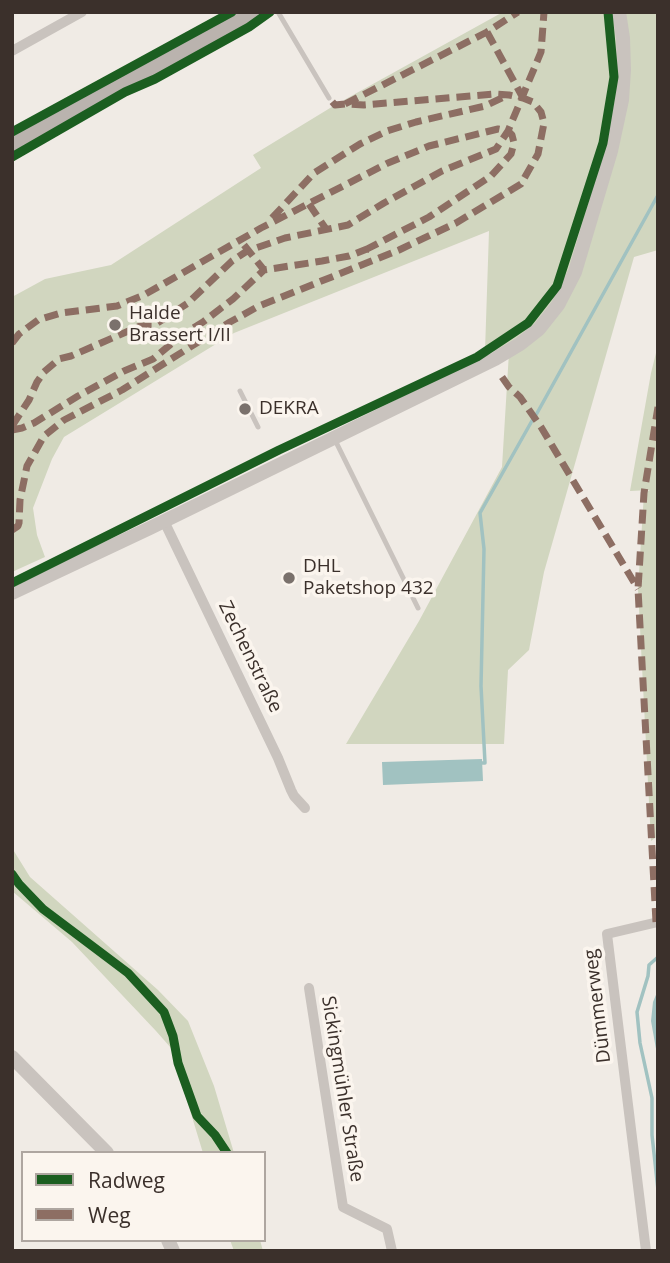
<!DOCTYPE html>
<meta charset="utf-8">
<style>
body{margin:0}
#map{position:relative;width:670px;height:1263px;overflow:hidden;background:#f0ebe5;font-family:"Open Sans",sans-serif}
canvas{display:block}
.frame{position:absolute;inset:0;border:14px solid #3b302b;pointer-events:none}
.legend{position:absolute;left:21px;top:1151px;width:245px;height:91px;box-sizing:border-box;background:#fbf5ee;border:2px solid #aea6a0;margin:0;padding:9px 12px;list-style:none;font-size:21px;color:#3b302b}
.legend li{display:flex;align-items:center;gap:14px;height:35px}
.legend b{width:35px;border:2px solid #aea6a0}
</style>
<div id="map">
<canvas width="670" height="1263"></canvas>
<div class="frame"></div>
<ul class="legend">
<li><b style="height:9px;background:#1b5e20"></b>Radweg</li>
<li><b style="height:9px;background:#8d6e63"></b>Weg</li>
</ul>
</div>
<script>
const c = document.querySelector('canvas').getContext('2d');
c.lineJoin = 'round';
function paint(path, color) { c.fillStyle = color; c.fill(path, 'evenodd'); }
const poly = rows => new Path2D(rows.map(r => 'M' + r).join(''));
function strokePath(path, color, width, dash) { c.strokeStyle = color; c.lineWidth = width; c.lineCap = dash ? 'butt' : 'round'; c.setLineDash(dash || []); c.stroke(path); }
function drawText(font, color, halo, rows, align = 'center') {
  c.font = font + ' "Open Sans",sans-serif'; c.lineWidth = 7; c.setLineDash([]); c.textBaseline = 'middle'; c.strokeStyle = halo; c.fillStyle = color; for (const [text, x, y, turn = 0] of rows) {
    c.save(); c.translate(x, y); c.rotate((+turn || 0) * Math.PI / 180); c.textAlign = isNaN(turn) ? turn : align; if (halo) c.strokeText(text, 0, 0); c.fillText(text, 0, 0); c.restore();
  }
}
const green = poly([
 [503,12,658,12,658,250,634,257,544,572,529,650,508,670,504,744,346,744,419,621,502,467,509,352,485,351,489,231,234,333,64,437,52,459,33,508,37,535,45,557,12,572,12,297,45,279,111,265,261,168,253,155,335,105],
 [658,345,658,836,651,841,638,589,644,493,650,490,630,491,651,373],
 [12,848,30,877,158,990,188,1021,214,1086,234,1153,203,1153,171,1048,156,1031,72,942,12,891],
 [230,1240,260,1240,263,1251,234,1251]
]);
const water = poly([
 [482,759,483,781,383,785,382,762],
 [658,990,658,1060,651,1021,653,1002]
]);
const stream = poly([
 [536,415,658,195],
 [482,763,485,763,481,686,484,549,480,513,533,419],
 [658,957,649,965,648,976,637,1012,640,1043,652,1098,652,1135,658,1190]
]);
const service = poly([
 [278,12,329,98],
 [240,391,258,427],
 [335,440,418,608]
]);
const minor = poly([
 [12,51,82,12],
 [164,521,278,758,291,790,294,796,305,808],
 [309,988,343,1207,387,1229,392,1251],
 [646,1251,607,934,658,922]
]);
const tertiary = poly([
 [12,593,150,528,495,359,520,344,539,329,558,305,575,272,611,151,622,100,624,70,623,38,619,12],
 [12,1057,107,1153],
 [168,1240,173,1251]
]);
const secondary = poly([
 [12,144,256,12]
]);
const quiet = poly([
 [487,32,523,98],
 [345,104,487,32,518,12],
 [309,204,326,229],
 [272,218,314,173,360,144,387,131,416,122,485,106,508,95],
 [244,245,264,270,322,261,349,256,367,249,374,250],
 [12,343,19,334,38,320,61,313,117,306,144,295,261,228,388,163,429,146,498,129,508,131,512,135,514,143,511,154,491,176,429,217,367,249],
 [502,377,509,387,520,397,541,427,638,589],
 [12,426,29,400,37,382,44,372,59,359,71,356,140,326,153,326,188,303,232,261,247,251,285,238,348,225,384,203,442,171,496,149,508,131,541,52,544,12],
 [12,430,22,428,34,423,78,396,124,371,153,359,182,335,203,322,233,299,264,270],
 [12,530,18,526,19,523,20,500,27,466,44,436,64,420,122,390,230,322,259,306,399,250,456,223,521,184,538,154,544,123,541,112,533,102,523,98,509,95,494,94,364,105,345,104,335,105,329,98],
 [656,922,638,589,644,493,658,407]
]);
const cycleway = poly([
 [12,132,232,12],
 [12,157,125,92,155,79,249,27,270,12],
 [12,583,279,450,477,357,528,323,557,286,603,143,614,77,608,12],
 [12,874,19,884,43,909,128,973,164,1012,173,1036,178,1063,197,1116,215,1135,227,1153]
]);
const markers = [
 [115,325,7,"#7a716c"],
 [245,409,7,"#7a716c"],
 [289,578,7,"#7a716c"]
];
const poiNames = [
 ["Halde",129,314],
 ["Brassert I/II",129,336],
 ["DEKRA",259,409],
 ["DHL",303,567],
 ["Paketshop 432",303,589]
];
const streetNames = [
 ["Zechenstraße",250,657,64],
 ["Dümmerweg",598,1006,-97],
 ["Sickingmühler Straße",342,1089,81]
];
paint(green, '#d1d6bf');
paint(water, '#a1c2c1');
strokePath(stream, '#a1c2c1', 3.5);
strokePath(service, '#c9c3be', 5);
strokePath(minor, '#c9c3be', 10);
strokePath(tertiary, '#c9c3be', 14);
strokePath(secondary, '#bab3ae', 16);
strokePath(quiet, '#8d6e63', 7, [14, 7]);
strokePath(cycleway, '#1b5e20', 9);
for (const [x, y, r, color] of markers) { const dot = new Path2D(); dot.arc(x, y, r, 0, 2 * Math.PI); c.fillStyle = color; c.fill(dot); strokePath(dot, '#fbf5ee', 2.5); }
drawText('19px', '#3b302b', '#fbf5ee', poiNames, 'left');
drawText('19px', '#3b302b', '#fbf5ee', streetNames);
</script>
